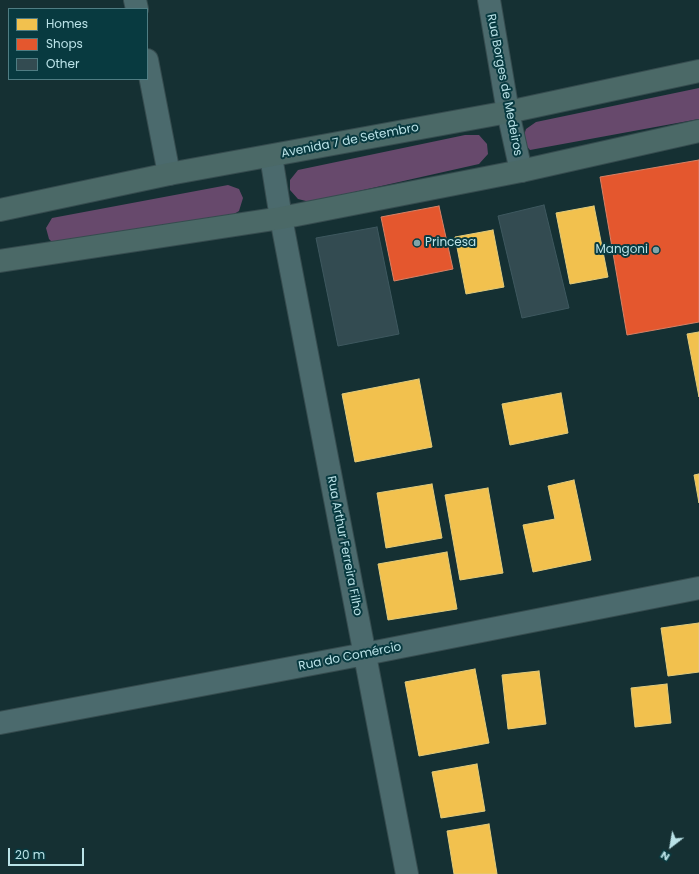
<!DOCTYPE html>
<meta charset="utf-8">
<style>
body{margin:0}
#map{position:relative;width:699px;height:874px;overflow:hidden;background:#153033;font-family:Poppins,sans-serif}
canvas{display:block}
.legend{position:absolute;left:8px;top:8px;width:140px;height:72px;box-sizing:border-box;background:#083a40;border:1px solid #4f7d83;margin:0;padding:5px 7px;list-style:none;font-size:12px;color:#bae2e7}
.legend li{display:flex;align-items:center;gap:8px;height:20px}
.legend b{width:20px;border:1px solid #4f7d83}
.north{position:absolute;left:651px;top:826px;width:40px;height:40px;-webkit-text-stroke:3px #083a40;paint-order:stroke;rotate:211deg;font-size:11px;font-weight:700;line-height:16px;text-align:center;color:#bae2e7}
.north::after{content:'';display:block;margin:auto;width:14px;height:18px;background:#bae2e7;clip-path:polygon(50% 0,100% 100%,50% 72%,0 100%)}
.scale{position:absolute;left:8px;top:848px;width:76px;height:18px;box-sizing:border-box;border:2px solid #bae2e7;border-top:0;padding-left:5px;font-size:12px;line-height:14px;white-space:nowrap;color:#bae2e7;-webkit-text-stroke:3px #083a40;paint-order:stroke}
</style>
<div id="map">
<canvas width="699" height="874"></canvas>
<ul class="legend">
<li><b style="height:11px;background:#f2c14e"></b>Homes</li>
<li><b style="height:11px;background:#e4572e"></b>Shops</li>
<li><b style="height:11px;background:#334b51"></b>Other</li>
</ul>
<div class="north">N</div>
<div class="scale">20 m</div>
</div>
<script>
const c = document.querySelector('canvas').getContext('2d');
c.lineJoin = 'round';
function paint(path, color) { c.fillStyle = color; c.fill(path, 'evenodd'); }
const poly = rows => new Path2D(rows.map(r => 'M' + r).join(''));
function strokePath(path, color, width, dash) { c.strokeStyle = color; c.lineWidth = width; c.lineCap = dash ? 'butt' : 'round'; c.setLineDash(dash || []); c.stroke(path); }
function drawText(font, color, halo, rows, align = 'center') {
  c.font = font + ' Poppins,sans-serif'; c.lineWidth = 4; c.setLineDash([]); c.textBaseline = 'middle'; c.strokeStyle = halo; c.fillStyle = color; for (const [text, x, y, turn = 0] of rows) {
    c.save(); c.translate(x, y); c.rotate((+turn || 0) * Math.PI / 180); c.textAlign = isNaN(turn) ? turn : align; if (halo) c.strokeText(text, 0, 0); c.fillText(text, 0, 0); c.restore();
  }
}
const green = poly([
 [699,88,699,119,530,150,522,141,526,129,536,122],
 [465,135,479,135,487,144,488,154,479,164,310,202,298,199,290,190,290,180,298,170],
 [228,185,239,189,243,198,239,211,229,217,57,247,49,239,46,228,52,218]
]);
const homes = poly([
 [594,206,608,277,570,284,556,213,594,206],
 [493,230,504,287,466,294,455,237,493,230],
 [699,332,699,397,687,334,699,332],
 [419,379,432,447,355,462,342,394,419,379],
 [561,393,568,433,510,445,502,404,561,393],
 [699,474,699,503,694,475,699,474],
 [574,480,591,560,533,572,523,525,555,519,548,486,574,480],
 [432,484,442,538,386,548,377,493,432,484],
 [488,488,503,573,460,580,445,495,488,488],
 [447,552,457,609,388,620,378,564,447,552],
 [699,623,699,672,668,676,661,628,699,623],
 [475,669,489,743,419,756,405,682,475,669],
 [539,671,546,724,508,729,502,675,539,671],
 [667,684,671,723,635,727,631,688,667,684],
 [477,764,485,811,441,818,432,772,477,764],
 [489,824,497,874,454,874,447,831,489,824]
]);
const shops = poly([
 [699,160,699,322,627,335,600,177,699,160],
 [439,206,453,269,394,281,381,217,439,206]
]);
const building = poly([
 [544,205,569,308,522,318,498,216,544,205],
 [377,227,399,334,338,346,316,238,377,227]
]);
const minor = poly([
 [135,0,137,9],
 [489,0,508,112,521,171],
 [147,60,169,174],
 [271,156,281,218,407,874],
 [0,723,365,654,699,588]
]);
const major = poly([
 [0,210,169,174,508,112,699,71],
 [0,261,281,218,521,171,699,131]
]);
const markers = [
 [417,243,4,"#80a4a8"],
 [656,250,4,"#80a4a8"]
];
const streetNames = [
 ["Rua Borges de Medeiros",504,85,79],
 ["Avenida 7 de Setembro",350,141,-11],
 ["Rua Arthur Ferreira Filho",344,546,79],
 ["Rua do Comércio",350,657,-11]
];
const poiNames = [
 ["Princesa",425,243],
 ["Mangoni",648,250,"right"]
];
paint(green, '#67496c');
paint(homes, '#f2c14e');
strokePath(homes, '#e1cb7c', 1);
paint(shops, '#e4572e');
strokePath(shops, '#d78166', 1);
paint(building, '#334b51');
strokePath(building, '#3e585f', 1);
strokePath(minor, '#364c4f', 24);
strokePath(major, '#364c4f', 24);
strokePath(minor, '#4b6a6d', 22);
strokePath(major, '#4b6967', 22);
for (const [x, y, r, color] of markers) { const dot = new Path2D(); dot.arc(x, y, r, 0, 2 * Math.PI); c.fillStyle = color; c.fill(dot); strokePath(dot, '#083a40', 1.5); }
drawText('12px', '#bae2e7', '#083a40', streetNames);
drawText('12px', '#bae2e7', '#083a40', poiNames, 'left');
</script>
